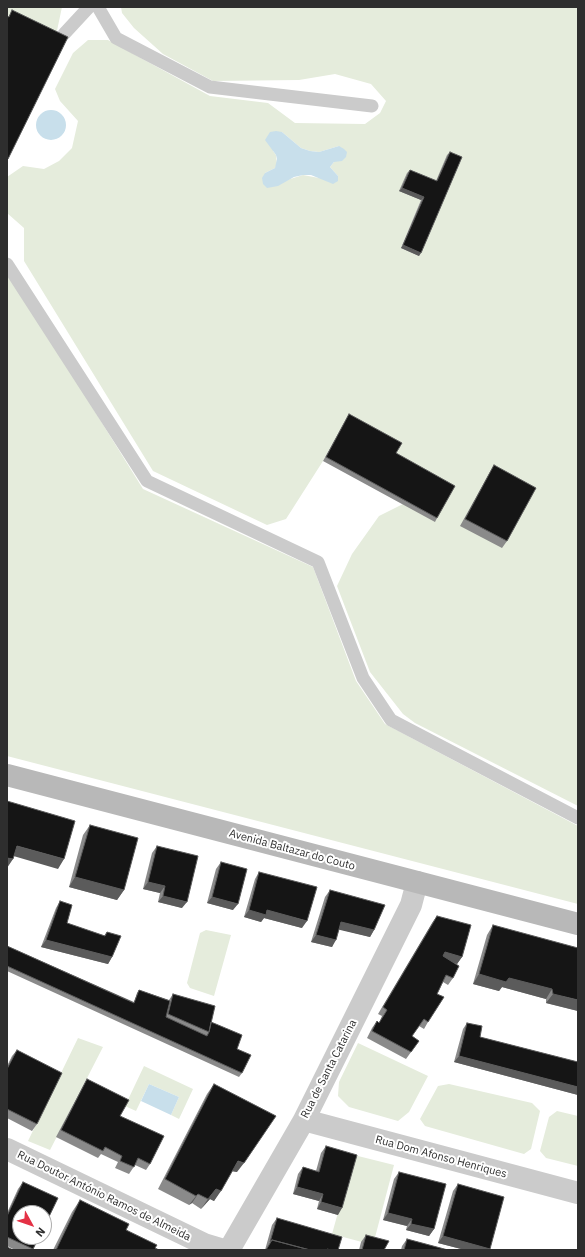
<!DOCTYPE html>
<meta charset="utf-8">
<style>
body{margin:0}
#map{position:relative;width:585px;height:1257px;overflow:hidden;background:#fff;font-family:"IBM Plex Sans",sans-serif}
canvas{display:block}
.frame{position:absolute;inset:0;border:8px solid #2e2e2e;pointer-events:none}
.north{position:absolute;left:12px;top:1205px;width:40px;height:40px;box-sizing:border-box;background:#fff;border:1px solid #ababab;border-radius:50%;rotate:130deg;font-size:11px;font-weight:700;line-height:16px;text-align:center;color:#2e2e2e}
.north::after{content:'';display:block;margin:auto;width:14px;height:18px;background:#e43145;clip-path:polygon(50% 0,100% 100%,50% 72%,0 100%)}
</style>
<div id="map">
<canvas width="585" height="1257"></canvas>
<div class="frame"></div>
<div class="north">N</div>
</div>
<script>
const c = document.querySelector('canvas').getContext('2d');
c.lineJoin = 'round';
function paint(path, color) { c.fillStyle = color; c.fill(path, 'evenodd'); }
const poly = rows => new Path2D(rows.map(r => 'M' + r).join(''));
function strokePath(path, color, width, dash) { c.strokeStyle = color; c.lineWidth = width; c.lineCap = dash ? 'butt' : 'round'; c.setLineDash(dash || []); c.stroke(path); }
function drawText(font, color, halo, rows, align = 'center') {
  c.font = font + ' "IBM Plex Sans",sans-serif'; c.lineWidth = 4; c.setLineDash([]); c.textBaseline = 'middle'; c.strokeStyle = halo; c.fillStyle = color; for (const [text, x, y, turn = 0] of rows) {
    c.save(); c.translate(x, y); c.rotate((+turn || 0) * Math.PI / 180); c.textAlign = isNaN(turn) ? turn : align; if (halo) c.strokeText(text, 0, 0); c.fillText(text, 0, 0); c.restore();
  }
}
const green = poly([
 [7,7,62,7,55,40,7,18],
 [121,7,578,7,578,806,415,723,403,714,370,672,337,586,352,554,379,516,403,504,393,457,347,418,323,461,286,519,267,525,153,471,24,261,24,228,7,213,7,177,23,166,44,169,59,161,72,148,78,121,60,101,55,89,73,53,88,40,108,40,210,96,268,103,295,123,365,124,380,113,386,101,371,84,335,74,299,80,213,81,163,54,134,28,122,13],
 [282,132,301,148,310,151,319,152,339,146,334,162,330,167,338,176,319,178,303,175,287,180,265,173,275,168,277,164,276,155,273,151],
 [447,156,419,256,401,248,421,200,435,185],
 [7,274,12,278,143,489,313,567,356,681,385,724,578,826,578,904,7,756],
 [206,930,231,935,214,996,190,988,187,983,200,933],
 [78,1038,103,1047,50,1150,28,1141],
 [358,1043,428,1076,409,1112,398,1121,349,1107,338,1096,339,1082],
 [144,1066,193,1089,179,1119,171,1115,179,1097,149,1084,136,1111,125,1106],
 [449,1084,532,1103,540,1111,531,1149,524,1154,425,1126,420,1119,438,1086],
 [557,1111,578,1116,578,1166,546,1158,540,1151,549,1117],
 [354,1155,394,1165,373,1245,332,1234]
]);
const water = poly([
 '36 125a15 15 0 1 1 30 0a15 15 0 1 1-30 0Z',
 [276,131,282,132,301,148,310,151,319,152,339,146,344,149,347,152,346,157,342,161,334,162,330,167,338,176,338,181,333,184,311,175,303,175,294,177,278,186,267,188,263,184,262,178,265,173,275,168,277,159,276,155,265,140,270,132],
 [149,1084,179,1097,171,1115,141,1101]
]);
const service = poly([
 [98,7,116,38,210,87,372,106],
 [64,34,89,7],
 [7,264,147,481,318,562,363,678,391,720,578,818]
]);
const minor = poly([
 [304,1120,578,1193],
 [7,1149,204,1244,224,1250],
 [229,1250,304,1120,411,905,417,882]
]);
const secondary = poly([
 [7,775,578,924]
]);
const wall = poly([
 [450,152,419,256,401,248,421,200,399,191,407,173,410,170,436,181,447,155],
 [349,414,396,453,437,518,435,522,323,461],
 [494,465,507,541,502,548,460,526,490,472],
 [90,825,124,890,117,900,69,887,83,835],
 [157,846,182,908,158,902,160,893,143,889,152,853],
 [221,862,233,910,207,903,216,869],
 [259,872,302,928,264,918,261,922,244,917,255,879],
 [330,890,374,930,370,937,339,929,332,947,311,942,325,897],
 [60,901,67,923,104,936,107,932,112,957,108,964,41,947,56,908],
 [437,916,462,957,457,964,455,963,453,978,448,985,443,982,437,994,428,1022,424,1029,419,1026,412,1036,419,1041,406,1059,367,1038,372,1028,377,1021,379,1023,382,1016,378,1014,432,923],
 [493,925,578,1011,546,1003,546,999,502,987,499,991,473,984,487,935],
 [7,946,134,1002,137,993,139,990,169,1000,173,994,211,1022,237,1049,242,1073,239,1077,7,971],
 [467,1023,480,1037,578,1062,578,1095,454,1062,463,1029],
 [17,1050,37,1124,32,1131,7,1118,7,1066,12,1056],
 [87,1079,120,1116,150,1164,146,1170,135,1165,129,1174,115,1168,118,1162,101,1154,98,1158,56,1137,83,1086],
 [214,1084,237,1172,232,1171,214,1201,210,1199,201,1209,192,1203,189,1205,158,1189,207,1094],
 [326,1146,338,1215,317,1209,319,1201,293,1194,298,1174,303,1167,316,1171,321,1153],
 [399,1172,434,1229,429,1236,406,1230,407,1226,383,1220,394,1179],
 [23,1182,39,1237,33,1250,15,1250,7,1246,7,1213,18,1189],
 [458,1184,489,1250,465,1250,438,1243,453,1191],
 [80,1200,155,1248,159,1250,53,1250,72,1212],
 [277,1218,338,1250,265,1250,272,1225],
 [366,1235,384,1250,359,1250,361,1242],
 [407,1239,448,1250,401,1250,402,1246]
]);
const shadedWall = poly([
 [402,188,424,197,421,200,399,191],
 [403,245,421,253,419,256,401,248],
 [17,846,64,859,58,869,10,855],
 [7,858,13,859,7,868],
 [75,877,124,890,117,900,69,887],
 [148,882,165,886,160,893,143,889],
 [163,896,187,902,182,908,158,902],
 [212,897,238,904,233,910,207,903],
 [249,910,267,910,307,921,302,928,264,918,261,922,244,917],
 [341,922,374,930,370,937,336,929],
 [316,935,336,940,332,947,311,942],
 [46,940,112,957,108,964,41,947],
 [445,952,462,957,457,964,441,959],
 [479,974,509,978,552,989,546,999,502,987,499,991,473,984],
 [553,994,578,1000,578,1011,546,1003],
 [459,1056,578,1087,578,1095,454,1062],
 [238,1161,244,1163,237,1172,231,1171],
 [297,1187,323,1194,319,1201,293,1194],
 [216,1189,221,1191,214,1201,210,1199,201,1209,208,1199],
 [198,1194,192,1203,189,1205,196,1196],
 [321,1202,342,1208,338,1215,317,1209],
 [388,1213,412,1219,407,1226,383,1220],
 [411,1224,434,1229,429,1236,406,1230],
 [443,1236,490,1249,489,1250,465,1250,438,1243]
]);
const building = poly([
 [12,10,68,37,8,159,7,158,7,16,9,17,12,10],
 [450,152,462,157,421,253,403,245,424,197,402,188,410,170,437,181,450,152],
 [349,414,402,443,396,453,455,486,437,518,326,457,349,414],
 [494,465,536,488,507,541,465,519,494,465],
 [7,801,75,821,64,859,17,846,13,859,7,858,7,801],
 [90,825,138,838,124,890,75,877,90,825],
 [157,846,198,856,187,902,163,896,165,886,148,882,157,846],
 [221,862,247,869,238,904,212,897,221,862],
 [259,872,317,887,307,921,267,910,266,915,249,910,259,872],
 [330,890,385,905,374,930,341,922,336,940,316,935,330,890],
 [60,901,72,905,67,923,105,936,107,932,121,936,112,957,46,940,60,901],
 [437,916,471,925,462,957,445,952,443,956,459,966,453,978,446,975,437,994,444,997,428,1022,424,1019,412,1036,419,1041,411,1052,372,1031,377,1021,379,1023,387,1010,383,1007,437,916],
 [493,925,578,948,578,1000,553,994,552,989,509,978,506,982,479,974,493,925],
 [7,946,134,1003,139,990,170,1001,166,1017,207,1036,209,1032,211,1022,242,1035,237,1049,251,1055,242,1073,7,966,7,946],
 [173,994,215,1006,209,1032,168,1014,173,994],
 [467,1023,482,1026,480,1037,578,1062,578,1087,459,1056,467,1023],
 [17,1050,62,1073,37,1124,7,1109,7,1069,17,1050],
 [87,1079,129,1100,120,1116,164,1136,150,1164,138,1158,134,1167,120,1161,122,1156,105,1147,103,1151,61,1130,87,1079],
 [214,1084,276,1116,244,1163,238,1161,221,1191,216,1189,208,1199,198,1194,196,1196,165,1179,214,1084],
 [326,1146,357,1155,342,1208,321,1202,323,1194,297,1187,303,1167,319,1172,326,1146],
 [399,1172,446,1184,434,1229,411,1224,412,1219,388,1213,399,1172],
 [23,1182,58,1198,44,1227,44,1213,20,1213,20,1237,39,1237,33,1249,7,1237,7,1216,23,1182],
 [458,1184,504,1197,490,1249,443,1236,458,1184],
 [80,1200,129,1224,126,1230,157,1245,155,1248,159,1250,56,1250,80,1200],
 [277,1218,342,1237,338,1250,331,1250,327,1249,327,1250,310,1250,272,1240,270,1242,277,1218],
 [366,1235,389,1241,384,1250,362,1250,366,1235],
 [407,1239,448,1250,404,1250,407,1239],
 [272,1240,310,1250,266,1250,272,1240],
 [7,1247,13,1250,7,1250,7,1247]
]);
const streetNames = [
 ["Avenida Baltazar do Couto",292,850,15],
 ["Rua de Santa Catarina",329,1069,-63],
 ["Rua Dom Afonso Henriques",441,1157,15],
 ["Rua Doutor António Ramos de Almeida",104,1196,26]
];
paint(green, '#e5ecdc');
paint(water, '#c8dfeb');
strokePath(service, '#cbcbcb', 13);
strokePath(minor, '#cbcbcb', 22);
strokePath(secondary, '#b8b8b8', 22);
paint(wall, '#8a8a8a');
paint(shadedWall, '#5b5b5b');
paint(building, '#151515');
strokePath(building, '#5b5b5b', 1);
drawText('11px', '#2e2e2e', '#fff', streetNames);
</script>
